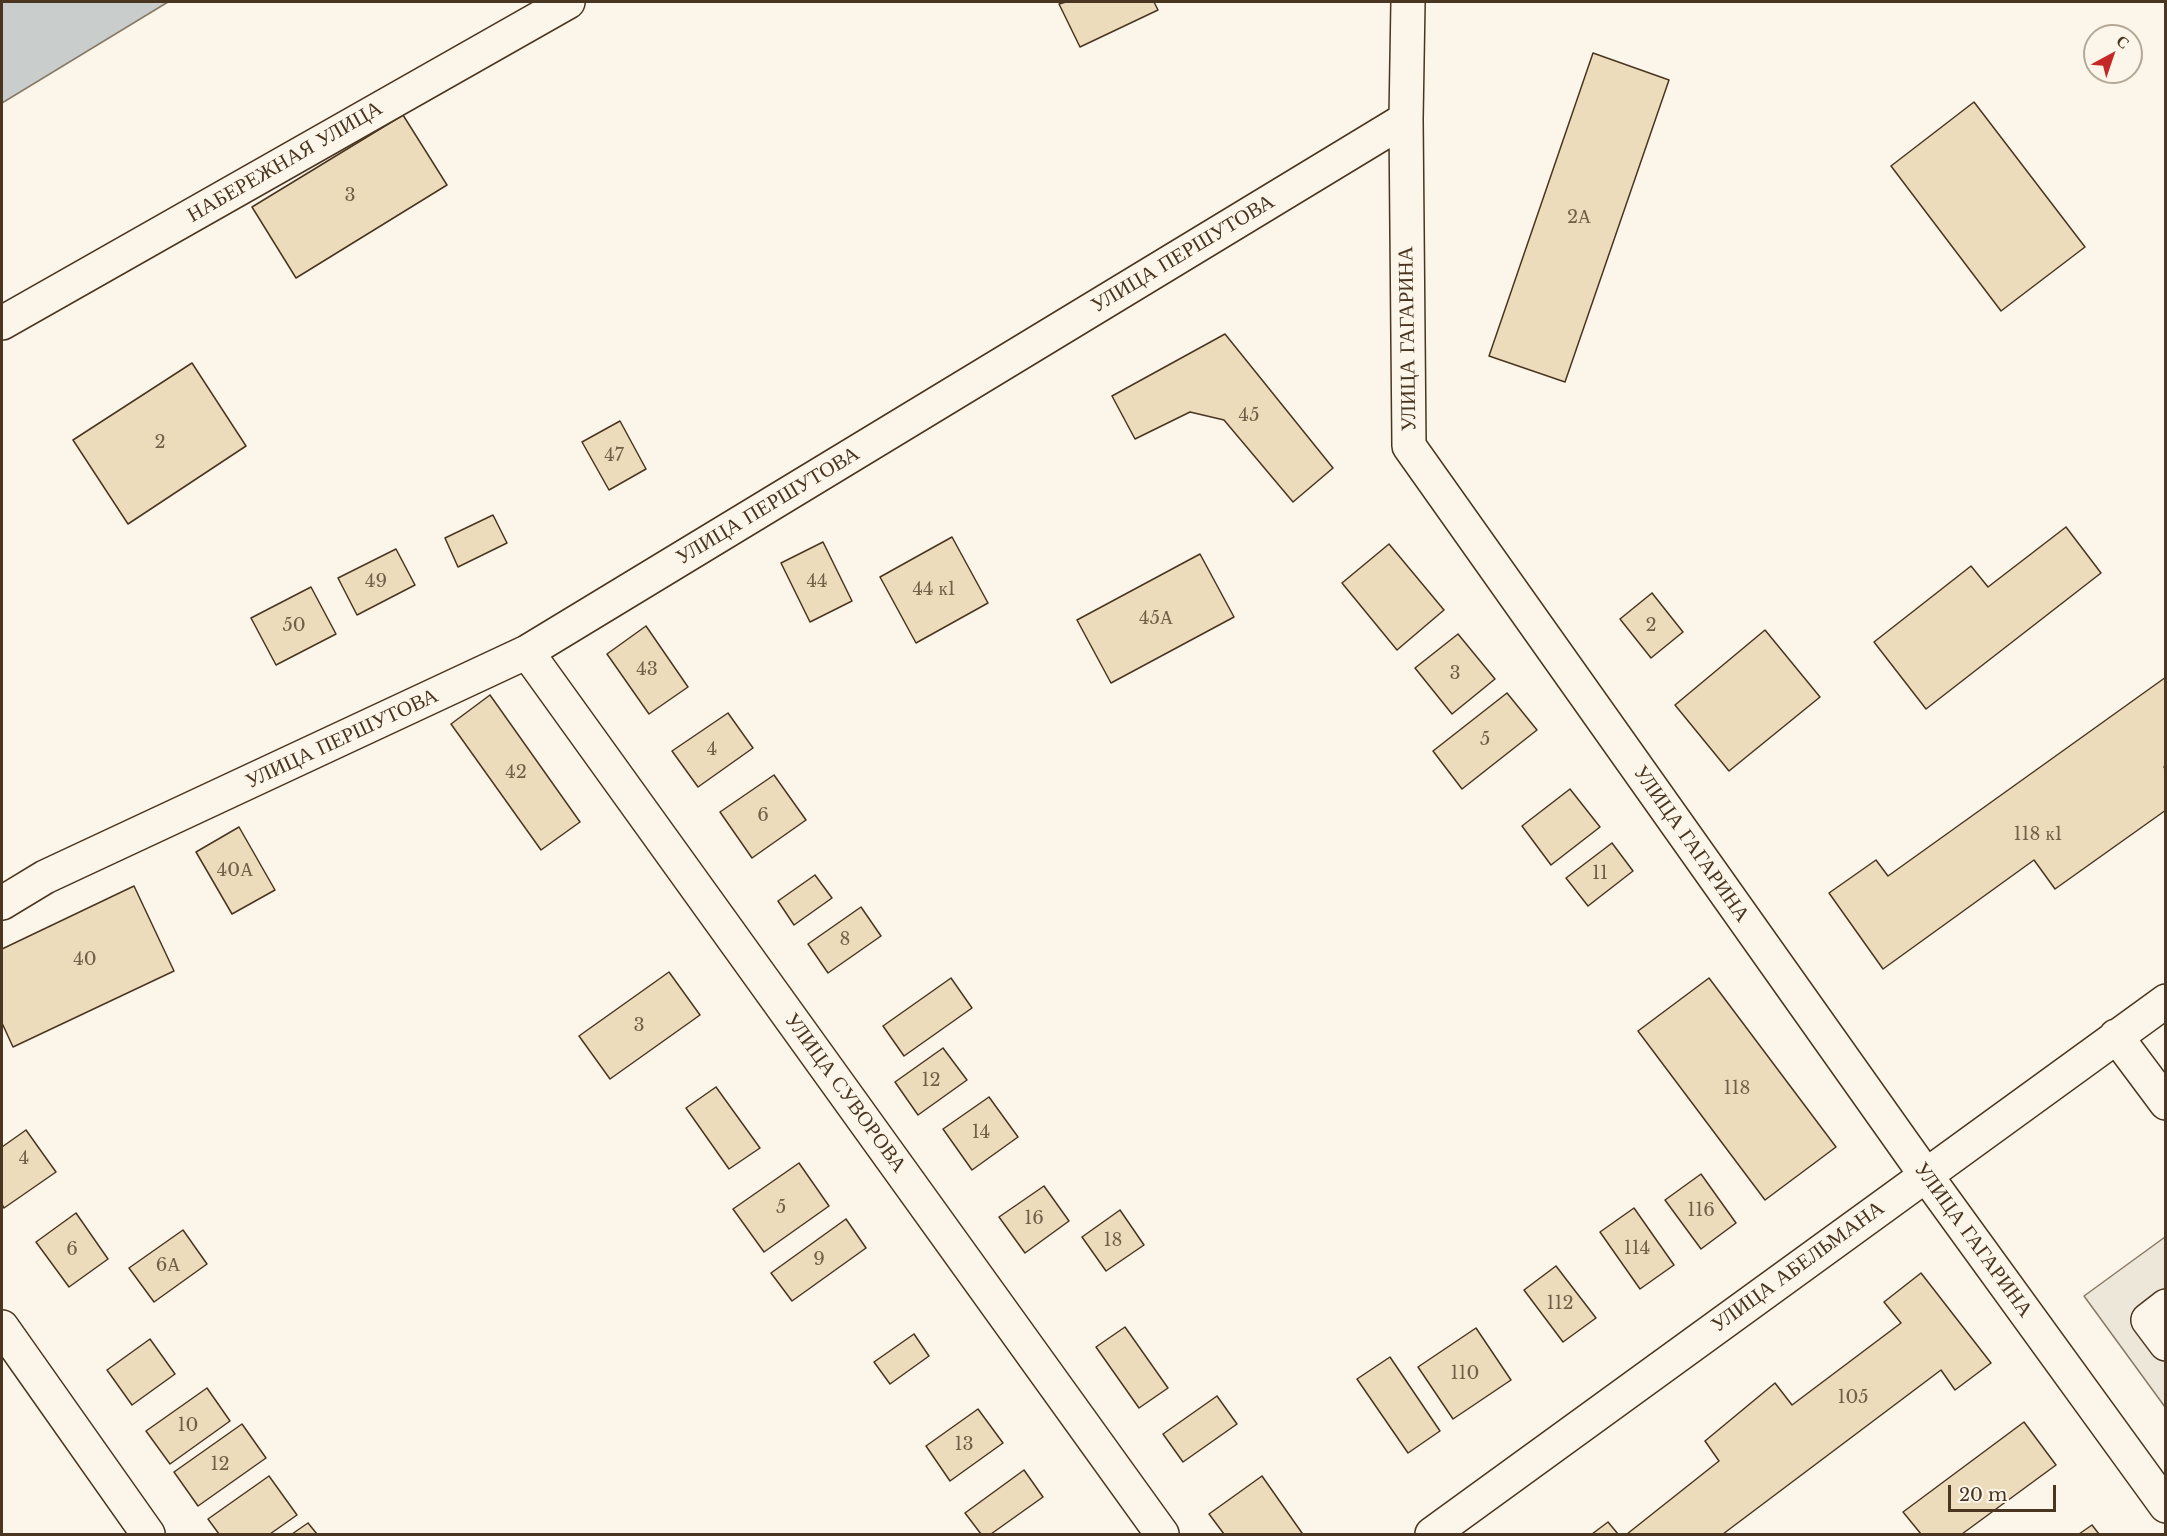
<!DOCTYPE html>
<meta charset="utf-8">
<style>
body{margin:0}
#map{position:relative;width:2167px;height:1536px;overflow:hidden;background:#fbf6e9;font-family:"Libre Baskerville",serif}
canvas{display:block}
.frame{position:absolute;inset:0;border:3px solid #4a3520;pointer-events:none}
.north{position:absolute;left:2083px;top:24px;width:60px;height:60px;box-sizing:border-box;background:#fbf6e9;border:2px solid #b4a999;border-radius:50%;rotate:40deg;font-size:16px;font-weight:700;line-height:24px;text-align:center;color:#4a3520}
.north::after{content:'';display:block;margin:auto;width:21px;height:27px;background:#c62828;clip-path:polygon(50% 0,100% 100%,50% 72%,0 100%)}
.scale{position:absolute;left:1948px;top:1485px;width:108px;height:27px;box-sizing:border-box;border:3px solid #4a3520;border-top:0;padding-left:8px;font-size:18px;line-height:21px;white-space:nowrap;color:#4a3520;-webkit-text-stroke:4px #fbf6e9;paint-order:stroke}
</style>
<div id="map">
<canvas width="2167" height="1536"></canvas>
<div class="frame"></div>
<div class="north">С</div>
<div class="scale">20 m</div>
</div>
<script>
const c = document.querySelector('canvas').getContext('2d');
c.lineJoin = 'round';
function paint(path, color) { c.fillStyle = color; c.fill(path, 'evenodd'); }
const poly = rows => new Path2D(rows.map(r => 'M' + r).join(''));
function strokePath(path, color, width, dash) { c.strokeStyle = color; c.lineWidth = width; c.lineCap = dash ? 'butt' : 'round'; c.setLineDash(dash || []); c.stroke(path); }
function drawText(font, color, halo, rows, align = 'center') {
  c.font = font + ' "Libre Baskerville",serif'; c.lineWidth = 4.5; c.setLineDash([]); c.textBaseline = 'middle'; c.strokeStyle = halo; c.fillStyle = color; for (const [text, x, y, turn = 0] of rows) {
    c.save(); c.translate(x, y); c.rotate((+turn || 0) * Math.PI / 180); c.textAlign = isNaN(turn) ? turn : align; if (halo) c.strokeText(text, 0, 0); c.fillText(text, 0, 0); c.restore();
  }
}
const parking = poly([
 [2165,1237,2165,1407,2084,1296,2165,1237]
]);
const water = poly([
 [2,2,168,2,2,103,2,2]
]);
const building = poly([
 [1066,2,1154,2,1158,10,1080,47,1059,4,1066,2],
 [1593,53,1669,80,1565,382,1489,356,1593,53],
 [1974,102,2085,247,2001,311,1891,166,1974,102],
 [403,115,447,185,296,278,252,207,403,115],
 [1225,334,1333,468,1293,502,1224,420,1190,412,1135,439,1112,396,1225,334],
 [192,363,246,446,128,524,73,440,192,363],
 [620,421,646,469,609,490,582,442,620,421],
 [493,515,507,543,458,567,445,538,493,515],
 [2066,527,2101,573,1926,709,1874,642,1971,566,1988,587,2066,527],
 [952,537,988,603,916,643,880,577,952,537],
 [823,542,852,601,810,622,781,563,823,542],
 [1389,544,1444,610,1397,650,1342,583,1389,544],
 [396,549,415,585,357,615,338,578,396,549],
 [1200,554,1234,617,1111,683,1077,620,1200,554],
 [311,587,336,634,276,665,251,618,311,587],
 [1652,593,1683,632,1651,658,1620,619,1652,593],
 [646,626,688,687,649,714,607,654,646,626],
 [1765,630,1820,697,1729,771,1675,705,1765,630],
 [1458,634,1495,679,1452,714,1415,668,1458,634],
 [2166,677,2166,766,2164,767,2166,770,2166,810,2055,889,2034,860,1883,969,1829,893,1876,860,1888,876,2166,677],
 [1507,693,1537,730,1462,789,1433,751,1507,693],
 [490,695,580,822,541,850,451,724,490,695],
 [728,713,753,748,698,787,672,751,728,713],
 [774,775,806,820,752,858,720,812,774,775],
 [1570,789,1600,827,1551,865,1522,826,1570,789],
 [239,827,275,890,232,914,196,852,239,827],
 [1612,843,1633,871,1588,906,1566,878,1612,843],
 [815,875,832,898,794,925,778,901,815,875],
 [134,886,174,971,13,1047,2,1023,2,949,134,886],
 [861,907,881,936,828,973,808,944,861,907],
 [669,972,700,1015,610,1079,579,1036,669,972],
 [951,978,972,1008,904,1056,883,1026,951,978],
 [1709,978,1836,1147,1765,1200,1638,1031,1709,978],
 [943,1048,967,1080,918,1115,895,1082,943,1048],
 [716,1087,760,1148,729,1169,686,1108,716,1087],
 [989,1097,1018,1137,972,1170,943,1129,989,1097],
 [26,1130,56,1172,4,1208,2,1204,2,1147,26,1130],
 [799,1163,829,1206,764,1252,733,1209,799,1163],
 [1701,1174,1736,1223,1701,1249,1665,1200,1701,1174],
 [1044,1186,1069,1221,1025,1253,999,1217,1044,1186],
 [1634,1208,1674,1265,1640,1289,1600,1232,1634,1208],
 [1120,1210,1144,1245,1106,1271,1082,1237,1120,1210],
 [76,1213,108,1259,69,1287,36,1242,76,1213],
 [846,1219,866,1248,792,1301,771,1273,846,1219],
 [183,1230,207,1264,154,1302,129,1268,183,1230],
 [1556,1266,1596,1318,1563,1342,1524,1290,1556,1266],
 [1921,1273,1991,1363,1955,1390,1941,1370,1723,1534,1627,1534,1719,1461,1705,1441,1775,1383,1792,1405,1901,1323,1884,1302,1921,1273],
 [1125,1327,1168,1388,1139,1408,1096,1347,1125,1327],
 [1476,1328,1511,1380,1453,1419,1418,1367,1476,1328],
 [914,1334,929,1356,890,1384,874,1362,914,1334],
 [150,1339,175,1374,132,1405,107,1370,150,1339],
 [1390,1357,1440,1431,1408,1453,1357,1379,1390,1357],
 [207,1388,230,1421,170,1464,146,1431,207,1388],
 [1217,1396,1237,1424,1183,1462,1163,1434,1217,1396],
 [978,1409,1003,1443,950,1481,926,1446,978,1409],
 [2024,1422,2056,1465,1962,1534,1921,1534,1903,1512,2024,1422],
 [242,1424,266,1458,198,1506,174,1472,242,1424],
 [1024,1470,1043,1497,991,1534,981,1534,965,1513,1024,1470],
 [269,1476,297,1515,270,1534,219,1534,208,1519,269,1476],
 [1262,1476,1302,1533,1300,1534,1224,1534,1209,1514,1262,1476],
 [1608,1522,1618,1534,1592,1534,1608,1522],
 [308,1523,317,1534,292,1534,308,1523],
 [2092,1525,2099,1534,2079,1534,2092,1525]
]);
const minor = poly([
 [1408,2,1406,119,1409,446,1925,1174,2166,1506],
 [2,323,568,2],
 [527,652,1162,1534],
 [2,903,45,877,527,652,1406,119],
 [2116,1036,2166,1103],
 [2166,1306,2148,1320,2166,1344],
 [2,1327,148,1534],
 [1432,1534,2166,1001]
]);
const numberNames = [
 ["3",350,196],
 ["2А",1579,218],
 ["45",1249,416],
 ["2",160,443],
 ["47",614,456],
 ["49",376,582],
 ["44",817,582],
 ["44 к1",934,590],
 ["45А",1156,619],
 ["50",294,626],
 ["2",1651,626],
 ["43",647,670],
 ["3",1455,674],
 ["5",1485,740],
 ["4",712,750],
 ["42",516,773],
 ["6",763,816],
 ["118 к1",2038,835],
 ["40А",235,871],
 ["11",1600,874],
 ["8",845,940],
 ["40",85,960],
 ["3",639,1026],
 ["12",931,1081],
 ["118",1737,1089],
 ["14",981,1133],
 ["4",24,1159],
 ["5",781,1208],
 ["116",1701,1211],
 ["16",1034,1219],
 ["18",1113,1241],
 ["114",1637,1249],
 ["6",72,1250],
 ["9",819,1260],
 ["6А",168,1266],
 ["112",1560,1304],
 ["110",1465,1374],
 ["105",1853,1398],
 ["10",188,1426],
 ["13",964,1445],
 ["12",220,1465]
];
const streetNames = [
 ["НАБЕРЕЖНАЯ УЛИЦА",285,162,-30],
 ["УЛИЦА ПЕРШУТОВА",1183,254,-31],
 ["УЛИЦА ГАГАРИНА",1408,339,-91],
 ["УЛИЦА ПЕРШУТОВА",768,506,-31],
 ["УЛИЦА ПЕРШУТОВА",342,739,-25],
 ["УЛИЦА ГАГАРИНА",1691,844,55],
 ["УЛИЦА СУВОРОВА",845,1093,54],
 ["УЛИЦА ГАГАРИНА",1973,1240,54],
 ["УЛИЦА АБЕЛЬМАНА",1798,1267,-36]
];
paint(parking, '#ede7d9');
strokePath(parking, '#887966', 1.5);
paint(water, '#c9cecd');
strokePath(water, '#887966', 1.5);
paint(building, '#ecdcbc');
strokePath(building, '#4a3520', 1.5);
strokePath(minor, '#4a3520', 36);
strokePath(minor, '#fbf6e9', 33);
drawText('18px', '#725f47', null, numberNames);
drawText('21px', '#4a3520', '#fbf6e9', streetNames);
</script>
